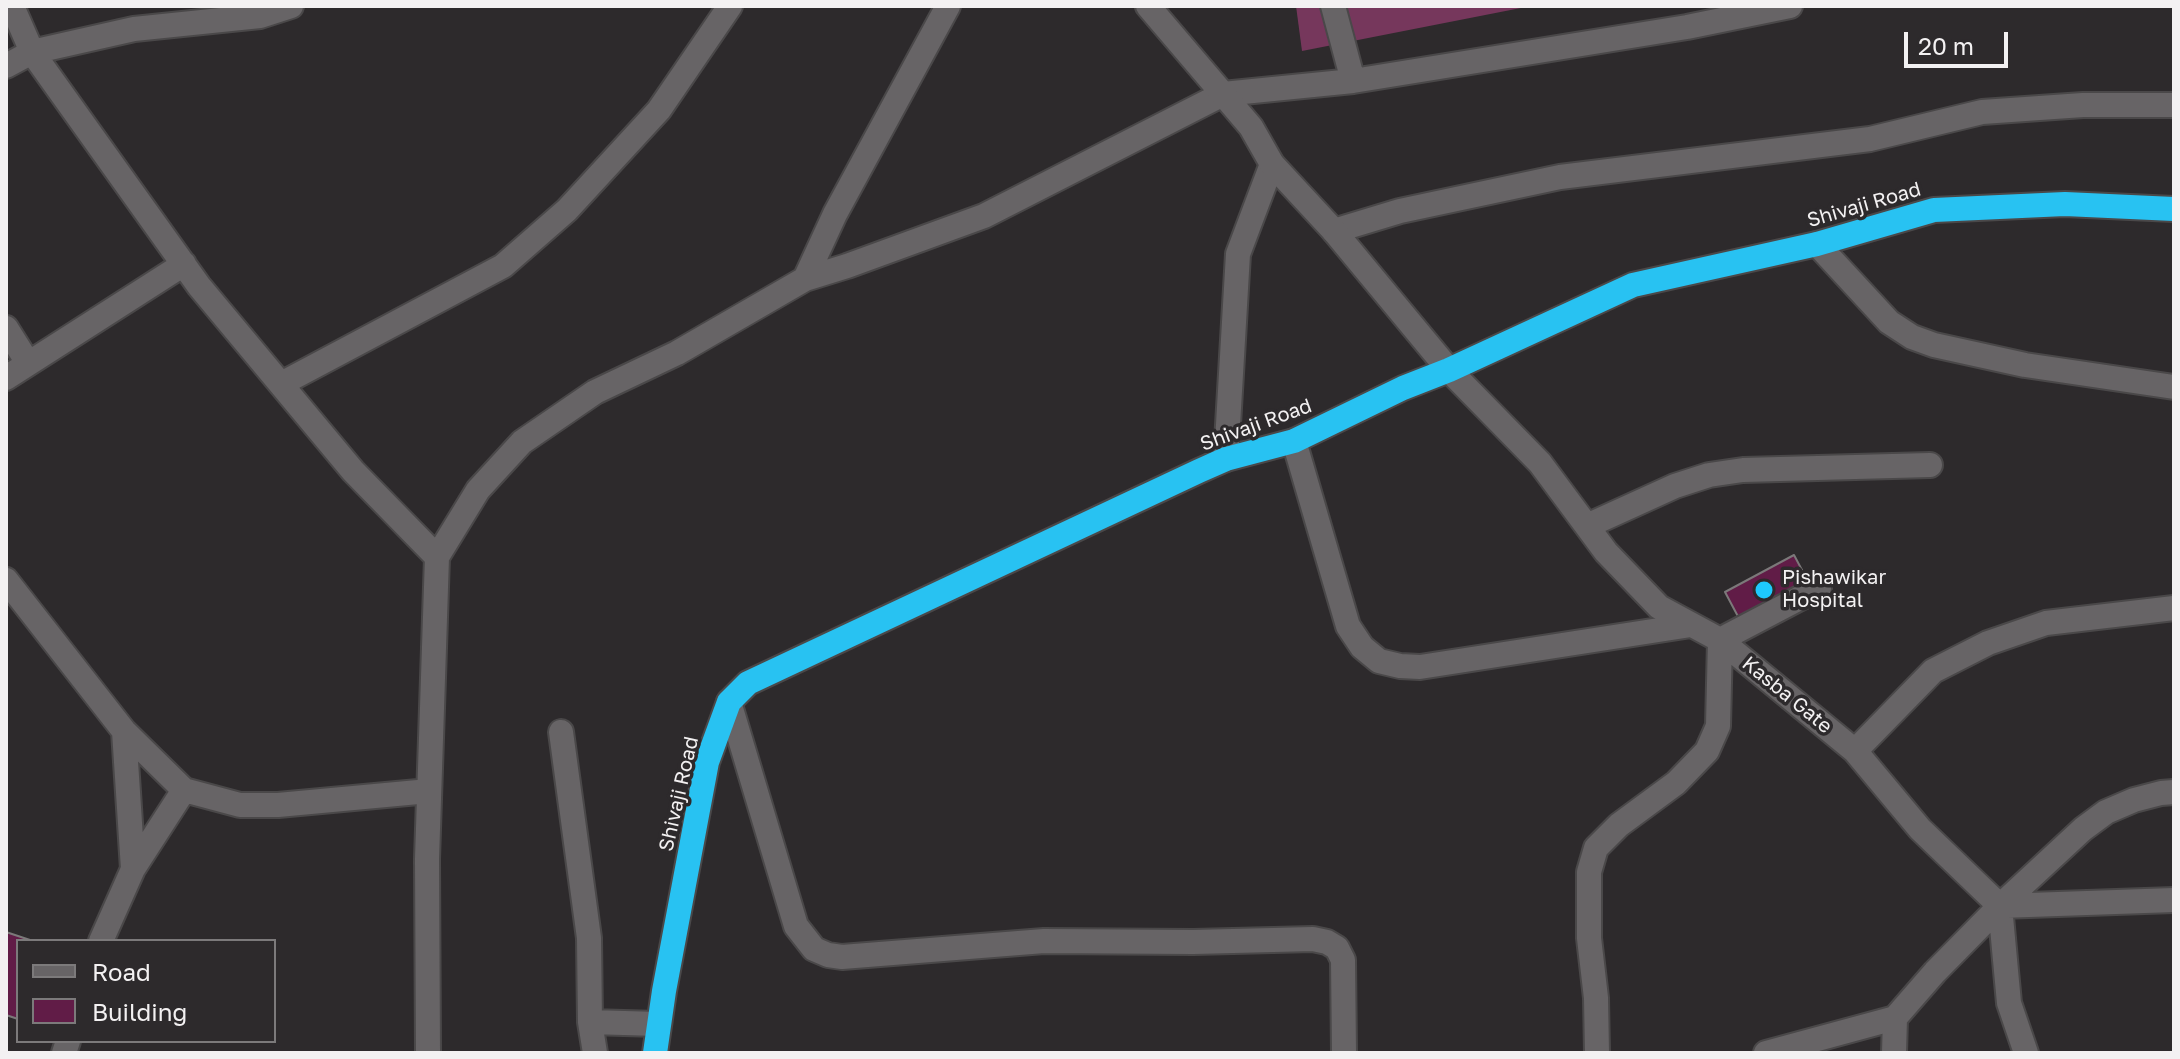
<!DOCTYPE html>
<style>
body{margin:0}
#map{position:relative;width:2180px;height:1059px;overflow:hidden;background:#2d2a2c;font-family:"Golos Text",sans-serif}
canvas{display:block}
.frame{position:absolute;inset:0;border:8px solid #f3f1f2;pointer-events:none}
.legend{position:absolute;left:16px;top:939px;width:260px;height:104px;box-sizing:border-box;background:#2d2a2c;border:2px solid #7c7a7b;margin:0;padding:10px 14px;list-style:none;font-size:24px;color:#f3f1f2}
.legend li{display:flex;align-items:center;gap:16px;height:40px}
.legend b{width:40px;border:2px solid #7c7a7b}
.scale{position:absolute;left:1904px;top:32px;width:104px;height:36px;box-sizing:border-box;border:4px solid #f3f1f2;border-top:0;padding-left:10px;font-size:24px;line-height:28px;white-space:nowrap;color:#f3f1f2;-webkit-text-stroke:6px #2d2a2c;paint-order:stroke}
</style>
<div id="map">
<canvas width="2180" height="1059"></canvas>
<div class="frame"></div>
<ul class="legend">
<li><b style="height:10px;background:#676466"></b>Road</li>
<li><b style="height:22px;background:#611c47"></b>Building</li>
</ul>
<div class="scale">20 m</div>
</div>
<script>
const c = document.querySelector('canvas').getContext('2d');
c.lineJoin = 'round';
function paint(path, color) { c.fillStyle = color; c.fill(path, 'evenodd'); }
const poly = rows => new Path2D(rows.map(r => 'M' + r).join(''));
function strokePath(path, color, width, dash) { c.strokeStyle = color; c.lineWidth = width; c.lineCap = dash ? 'butt' : 'round'; c.setLineDash(dash || []); c.stroke(path); }
function drawText(font, color, halo, rows, align = 'center') {
  c.font = font + ' "Golos Text",sans-serif'; c.lineWidth = 7; c.setLineDash([]); c.textBaseline = 'middle'; c.strokeStyle = halo; c.fillStyle = color; for (const [text, x, y, turn = 0] of rows) {
    c.save(); c.translate(x, y); c.rotate((+turn || 0) * Math.PI / 180); c.textAlign = isNaN(turn) ? turn : align; if (halo) c.strokeText(text, 0, 0); c.fillText(text, 0, 0); c.restore();
  }
}
const green = poly([
 [1296,6,1531,6,1302,51]
]);
const building = poly([
 [1794,555,1811,587,1742,624,1725,592,1794,555],
 [6,932,33,941,18,941,18,1019,6,1015,6,932]
]);
const street = poly([
 [12,6,32,52,199,286,353,471,437,557],
 [1333,6,1353,81],
 [6,66,32,52,134,29,260,16,291,6],
 [1334,231,1400,211,1560,177,1870,139,1982,112,2083,105,2174,105],
 [1817,244,1889,322,1912,337,1934,345,2025,365,2174,387],
 [805,279,847,266,984,216,1223,94,1353,81,1687,27,1790,6],
 [6,328,28,363],
 [1449,370,1540,463,1606,552,1659,607,1720,640,1855,751,1920,829,2000,906,2174,900],
 [6,378,184,264],
 [281,384,503,266,567,210,659,110,730,6],
 [1294,441,1348,626,1362,647,1379,661,1400,666,1420,667,1691,625],
 [1226,459,1238,254,1272,164],
 [1587,526,1675,486,1709,475,1743,470,1930,465],
 [6,580,124,731,184,790,240,805,278,805,429,791],
 [729,702,796,926,814,949,828,955,842,957,1044,941,1193,942,1313,939,1327,942,1337,948,1343,960,1344,1053],
 [124,731,133,869],
 [561,732,589,938,590,1022,595,1053],
 [1855,751,1933,671,1988,643,2046,623,2174,608],
 [2000,906,2009,1003,2026,1053],
 [101,941,133,869,184,790],
 [590,1022,658,1024],
 [64,1053,68,1041],
 [428,1053,427,859,437,557,478,490,522,442,595,392,677,353,805,279,835,214,948,6],
 [1597,1053,1596,998,1589,938,1589,872,1596,848,1619,825,1676,783,1707,751,1718,726,1720,640,1819,588],
 [1766,1053,1895,1018,1935,972,2000,906,2083,829,2106,812,2134,800,2161,793,2174,792],
 [1894,1053,1895,1018]
]);
const secondary = poly([
 [1148,6,1251,127,1272,164,1334,231,1449,370]
]);
const highway = poly([
 [655,1053,664,991,707,762,729,702,748,683,1199,471,1226,459,1294,441,1403,388,1449,370,1633,285,1817,244,1934,210,2065,204,2174,209]
]);
const markers = [
 [1764,590,10,"#1ec9fd"]
];
const streetNames = [
 ["Shivaji Road",1864,205,-16],
 ["Shivaji Road",1256,425,-20],
 ["Kasba Gate",1787,695,39],
 ["Shivaji Road",679,794,-77]
];
const poiNames = [
 ["Pishawikar",1782,578],
 ["Hospital",1782,601]
];
paint(green, '#76375c');
paint(building, '#611c47');
strokePath(building, '#7c797a', 2);
strokePath(street, '#4a4849', 28);
strokePath(secondary, '#4a4849', 28);
strokePath(highway, '#4a4849', 28);
strokePath(street, '#676466', 24);
strokePath(secondary, '#676466', 24);
strokePath(highway, '#28c2f2', 24);
for (const [x, y, r, color] of markers) { const dot = new Path2D(); dot.arc(x, y, r, 0, 2 * Math.PI); c.fillStyle = color; c.fill(dot); strokePath(dot, '#2d2a2c', 3); }
drawText('20px', '#f3f1f2', '#2d2a2c', streetNames);
drawText('20px', '#f3f1f2', '#2d2a2c', poiNames, 'left');
</script>
